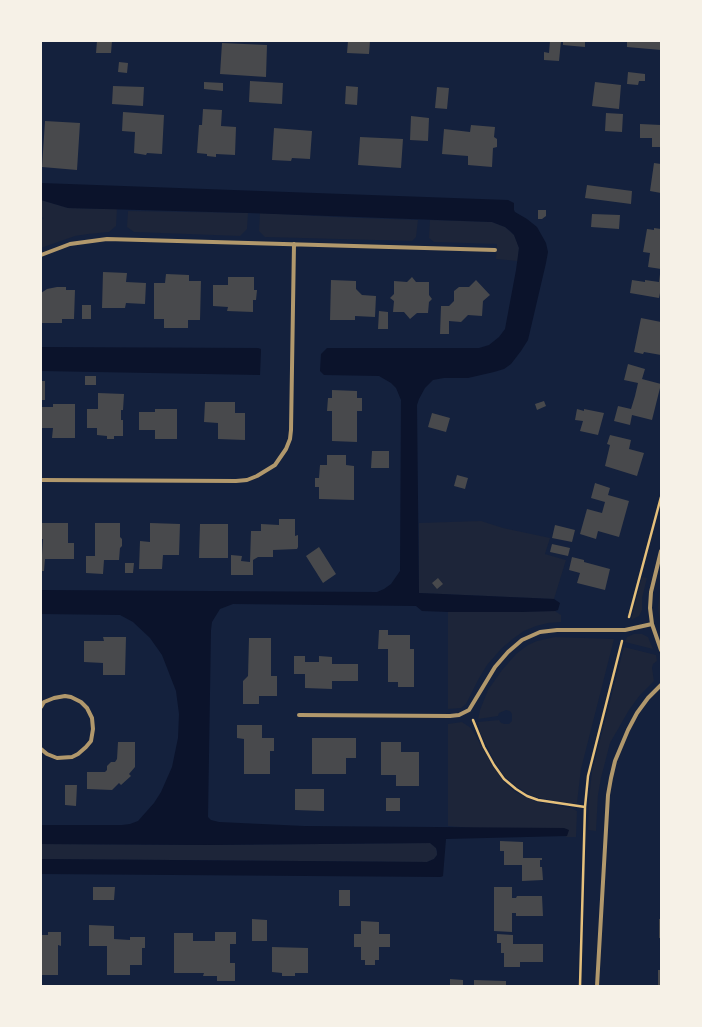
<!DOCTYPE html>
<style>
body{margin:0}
#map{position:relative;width:702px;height:1027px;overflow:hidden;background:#14213d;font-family:"Public Sans",sans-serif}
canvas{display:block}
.frame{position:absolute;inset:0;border:42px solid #f6f1e7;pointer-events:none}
</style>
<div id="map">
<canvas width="702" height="1027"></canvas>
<div class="frame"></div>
</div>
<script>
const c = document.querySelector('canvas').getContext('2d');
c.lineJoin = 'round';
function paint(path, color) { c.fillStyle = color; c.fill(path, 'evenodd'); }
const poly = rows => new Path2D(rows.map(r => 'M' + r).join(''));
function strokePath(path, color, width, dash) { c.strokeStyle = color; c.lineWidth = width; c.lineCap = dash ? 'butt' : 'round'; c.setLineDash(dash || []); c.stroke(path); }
const green = poly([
 [41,200,68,208,117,209,116,226,109,232,88,234,75,236,41,248,41,220,44,218,41,217],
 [128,211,248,213,247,229,240,236,134,232,127,227],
 [260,213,336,217,418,220,416,237,412,241,265,237,259,231],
 [430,220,492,222,505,227,514,235,517,242,519,248,518,261,496,259,497,244,434,242,429,238],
 [481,521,503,528,550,538,545,554,566,560,554,599,419,593,419,523],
 [642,577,647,578,642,598,642,610,639,616,631,620],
 [661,580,661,626,658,608],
 [555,611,561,615,561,622,548,623,536,626,524,631,514,638,502,648,487,665,478,680,466,704,461,708,448,709,448,612],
 [634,634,642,634,648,637,653,649,625,642,627,637],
 [555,637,614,639,581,769,577,803,573,804,539,798,528,794,517,787,505,777,496,764,480,732,478,722,499,720,501,723,505,724,509,724,512,721,512,714,510,711,506,710,499,713,498,716,478,719,480,710,488,690,502,670,516,654,528,645,537,641],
 [624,647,656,655,657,661,653,664,652,668,654,681,640,695,629,710,610,743,601,778,598,795,596,831,588,830,589,799,592,771],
 [462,722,471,728,493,766,503,781,515,792,537,802,571,808,577,811,576,837,565,837,567,836,448,826,448,724],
 [430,843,436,848,437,855,434,859,427,862,41,859,41,844,208,845]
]);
const water = poly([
 [41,183,508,200,514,203,514,210,515,212,527,219,537,227,546,243,548,252,546,263,528,340,521,351,511,364,504,369,494,372,468,378,444,378,433,380,425,388,419,399,417,405,419,593,554,599,560,603,558,610,555,611,521,612,448,612,422,611,416,606,233,604,220,609,212,622,211,630,208,817,211,820,219,822,304,826,564,828,569,830,567,836,446,839,443,876,441,877,41,874,41,859,427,862,434,859,437,855,437,851,436,848,430,843,208,845,41,844,41,825,122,825,130,824,138,821,154,803,161,792,172,767,178,738,179,714,176,691,162,655,150,638,133,622,120,615,41,614,41,590,377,592,384,589,391,584,400,571,401,400,396,388,391,383,379,376,324,375,320,371,321,354,327,348,479,348,489,345,499,337,505,329,516,270,519,248,514,235,510,231,505,227,492,222,248,213,68,208,41,200],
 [41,347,258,348,261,349,261,351,260,375,41,371]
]);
const building = poly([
 [97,41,112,41,111,53,96,53],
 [348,41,370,41,369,54,347,53],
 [550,41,561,41,559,61,544,60,544,52,549,53],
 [563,41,585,41,585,47,563,45],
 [627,41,661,41,661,50,627,47],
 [222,43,267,45,266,77,220,74],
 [119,62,128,63,127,73,118,72],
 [628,72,645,74,645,81,639,81,638,85,627,84],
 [250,81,283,83,282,104,249,102],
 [204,82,223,83,223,91,204,89],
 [595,82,621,85,619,109,592,106],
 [113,86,144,87,143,106,112,104],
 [346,86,358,87,357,105,345,104],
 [437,87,449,88,447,109,435,108],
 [203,109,222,110,221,126,236,127,235,155,216,154,216,157,207,156,207,154,197,153,199,125,202,125],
 [123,112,164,115,162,154,147,153,146,155,134,153,135,132,122,131],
 [606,113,623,114,622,132,605,131],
 [411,116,429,118,428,141,410,140],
 [45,121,80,123,77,170,42,167],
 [640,124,661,125,661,147,652,147,652,138,640,138],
 [471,125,495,127,494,137,497,139,497,147,493,148,492,167,468,165,468,156,442,154,444,129,470,132],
 [274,128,312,131,310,159,292,158,291,161,272,160],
 [360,137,403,139,401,168,358,165],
 [654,163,661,164,661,193,650,191],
 [587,185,632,191,631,204,585,198],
 [538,210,546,210,546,216,542,219,538,219],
 [592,214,620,215,619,229,591,227],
 [654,228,661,229,661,269,648,267,650,253,643,252,647,229,654,230],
 [103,272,127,273,126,282,146,283,145,304,126,303,125,308,102,308],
 [166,274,189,275,189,281,201,281,200,320,188,320,188,328,164,328,164,319,154,319,154,283,165,283],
 [660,274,661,288,659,298,630,293,632,280,645,282,645,280,659,282],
 [228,277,254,277,254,290,257,290,256,300,253,300,253,312,227,311,228,307,213,306,213,285,228,285],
 [412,277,416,282,429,282,429,295,432,299,429,302,428,313,417,313,410,319,404,312,393,312,394,301,390,298,394,294,394,281,407,282],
 [331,280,356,281,356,289,362,295,376,296,375,317,355,316,355,320,330,320],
 [476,280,490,295,483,301,482,316,468,315,461,322,449,321,449,334,440,334,441,306,449,306,454,301,454,291,459,287,469,287],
 [57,287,66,287,66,290,75,290,74,319,62,319,62,323,41,323,41,293,47,289],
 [82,305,91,305,91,319,82,319],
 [379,311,388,312,388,329,378,329],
 [641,318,661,322,661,355,644,352,643,354,634,352],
 [628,364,645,369,642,379,661,384,652,420,632,415,630,425,614,421,618,406,631,409,635,396,638,383,624,380],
 [85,376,96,376,96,385,85,385],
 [41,381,45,381,45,400,41,400],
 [332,390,357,391,357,398,362,398,362,411,357,411,357,442,332,441,332,411,327,411,328,398,332,398],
 [98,393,124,394,123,410,121,410,121,420,123,420,123,436,114,436,114,439,107,439,107,436,97,435,97,428,87,428,87,409,98,409],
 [544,401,546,406,537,410,535,404],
 [205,402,235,402,235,413,245,413,245,440,218,439,218,423,204,422],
 [53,404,75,404,75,438,52,438,53,428,41,428,41,407,53,407],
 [155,409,177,409,177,439,155,439,155,430,139,430,139,412,155,412],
 [577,409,584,411,584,409,604,413,598,435,580,431,583,421,575,420],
 [432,413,450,418,446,432,428,427],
 [610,435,631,440,629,449,644,453,637,476,605,466,610,445,607,444],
 [372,451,389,451,389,468,371,468],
 [327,455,346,455,346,465,354,466,354,500,319,499,319,487,315,487,315,478,319,478,320,465,327,465],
 [457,475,468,478,465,489,454,486],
 [595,483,610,488,608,495,629,501,619,537,598,531,596,539,580,534,587,509,602,513,605,502,591,498],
 [279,519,295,519,295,536,298,535,298,547,297,549,273,550,273,557,258,557,253,560,253,575,231,575,231,555,242,556,241,561,250,562,251,531,261,531,261,524,279,525],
 [41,523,68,523,68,543,74,543,74,559,45,559,44,571,41,571,43,539,41,539],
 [95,523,120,523,120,537,122,539,122,546,120,548,119,560,104,560,103,574,86,573,86,556,95,556],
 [150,523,180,524,179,555,163,555,162,569,139,569,140,541,150,542],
 [200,524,228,524,228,558,199,558],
 [555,525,575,530,572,542,552,538],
 [552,544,570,548,568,556,550,552],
 [319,547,336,574,323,583,306,556],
 [572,557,584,560,584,562,610,569,605,590,577,583,580,573,569,570],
 [125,563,134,563,133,573,125,573],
 [438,578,443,584,437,589,432,583],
 [379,630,388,630,388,635,410,635,410,649,414,649,414,687,398,687,398,682,388,682,388,649,378,649],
 [103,637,126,637,125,675,103,675,103,663,84,662,84,641,104,641],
 [249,638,271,638,271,676,277,676,277,696,259,696,259,704,243,704,243,681,248,676],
 [294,656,305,656,305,662,319,662,319,656,332,657,332,664,358,664,358,681,332,681,332,689,305,688,305,674,294,674],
 [237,725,262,725,262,738,274,738,274,751,270,751,270,774,244,774,244,739,237,738],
 [312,738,356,738,356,758,346,758,346,774,312,774],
 [118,742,135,742,135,767,129,774,131,776,121,785,119,783,112,790,87,789,87,772,105,772,107,770,107,766,111,762,115,762,117,759],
 [381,742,401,742,401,752,419,752,419,786,396,786,396,775,381,775],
 [65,785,77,785,76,806,65,805],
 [295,789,324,789,324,811,295,810],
 [386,798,400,798,400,811,386,811],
 [500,841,523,842,523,858,542,858,542,860,540,860,540,867,542,867,543,880,522,881,522,865,504,865,504,851,500,851],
 [93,887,115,887,114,900,93,900],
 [494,887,512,887,512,898,516,898,517,896,542,896,543,916,516,916,516,913,512,913,512,932,494,931],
 [339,890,350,890,350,906,339,906],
 [252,919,267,920,267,941,252,941],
 [659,919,661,919,661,938,659,938],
 [361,921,379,922,379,934,390,934,390,947,379,947,379,960,375,960,375,965,365,965,365,960,361,960,361,947,354,947,354,934,361,934],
 [89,925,114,926,114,939,130,940,130,937,145,937,145,948,142,948,142,965,130,965,130,975,107,975,107,946,89,946],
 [48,932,61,932,61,946,58,945,58,975,42,975,41,972,41,935,48,935],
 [215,932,236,932,236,944,230,944,230,963,235,963,235,981,217,981,217,976,203,976,204,973,174,973,174,933,193,933,193,941,215,941],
 [497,934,513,935,513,944,543,944,543,962,520,962,520,967,504,967,504,953,501,953,501,943,497,943],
 [272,947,308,948,308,973,295,973,295,976,282,976,282,973,272,972],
 [658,970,661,970,661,986,658,986],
 [450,979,463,980,463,986,450,986],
 [474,980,506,981,506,986,474,986]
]);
const path = poly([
 [629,617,661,497],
 [473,720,484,747,494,765,504,779,516,789,527,796,538,800,585,807],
 [580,986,585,807,588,776,622,641]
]);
const minor = poly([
 [41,255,70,244,107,239,495,250],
 [41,480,236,481,247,480,257,476,275,465,286,449,290,439,291,430,294,244],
 [661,551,651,592,650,608,652,624,661,650],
 [41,707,44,702,54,698,65,696,71,697,81,702,87,708,92,718,93,729,91,741,86,747,78,754,72,757,57,758,47,754,41,749],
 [299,715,450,716,459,715,469,710,495,667,508,652,522,640,540,632,557,630,625,630,652,624],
 [597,986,608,795,611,778,615,761,628,730,637,713,648,698,661,685]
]);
paint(green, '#1d2539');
paint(water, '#0b132b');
paint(building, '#48494c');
strokePath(path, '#e5c07b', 2.5);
strokePath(minor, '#b1986c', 4);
</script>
